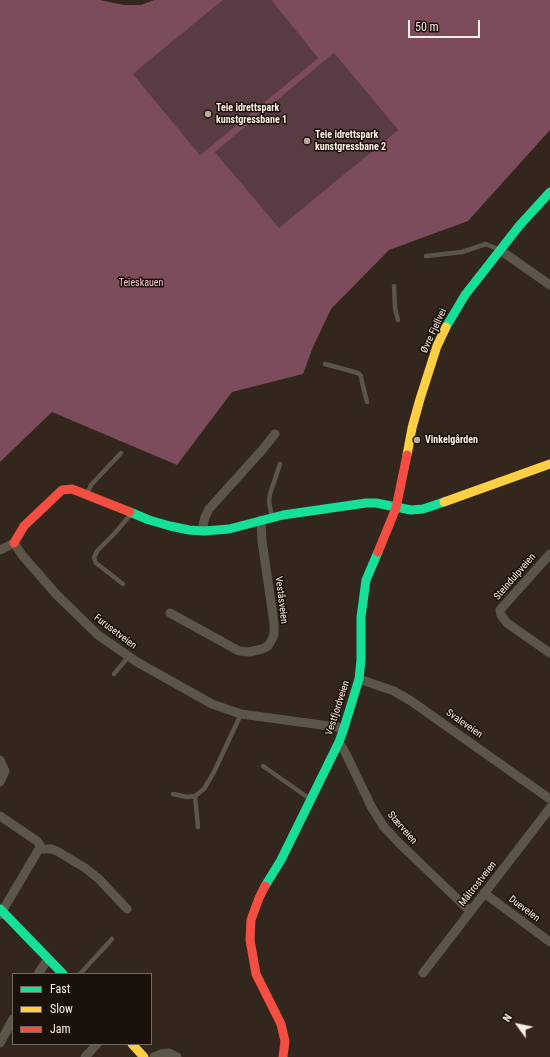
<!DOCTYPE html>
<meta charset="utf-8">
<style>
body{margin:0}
#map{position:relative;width:550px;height:1057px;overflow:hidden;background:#32261d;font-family:"Roboto Condensed",sans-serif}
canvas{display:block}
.legend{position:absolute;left:12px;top:973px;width:140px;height:72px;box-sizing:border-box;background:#1a110a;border:1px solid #756a61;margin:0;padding:5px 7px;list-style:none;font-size:12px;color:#fdefe4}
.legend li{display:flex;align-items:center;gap:8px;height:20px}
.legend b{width:20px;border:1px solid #756a61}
.north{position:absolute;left:498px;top:1005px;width:40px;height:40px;-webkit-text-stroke:3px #1a110a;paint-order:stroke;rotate:303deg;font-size:11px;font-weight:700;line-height:16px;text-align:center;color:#fdefe4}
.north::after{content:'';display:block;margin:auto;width:14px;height:18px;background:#fdefe4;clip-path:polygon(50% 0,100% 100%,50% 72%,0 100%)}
.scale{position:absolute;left:408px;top:20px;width:72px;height:18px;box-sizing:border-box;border:2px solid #fdefe4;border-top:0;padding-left:5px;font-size:12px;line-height:14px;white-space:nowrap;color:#fdefe4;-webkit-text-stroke:3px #1a110a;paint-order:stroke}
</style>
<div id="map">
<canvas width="550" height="1057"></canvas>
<ul class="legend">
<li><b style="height:5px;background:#16e098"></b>Fast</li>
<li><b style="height:5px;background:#ffcf43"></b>Slow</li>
<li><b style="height:5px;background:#f24e42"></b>Jam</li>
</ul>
<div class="north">N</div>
<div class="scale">50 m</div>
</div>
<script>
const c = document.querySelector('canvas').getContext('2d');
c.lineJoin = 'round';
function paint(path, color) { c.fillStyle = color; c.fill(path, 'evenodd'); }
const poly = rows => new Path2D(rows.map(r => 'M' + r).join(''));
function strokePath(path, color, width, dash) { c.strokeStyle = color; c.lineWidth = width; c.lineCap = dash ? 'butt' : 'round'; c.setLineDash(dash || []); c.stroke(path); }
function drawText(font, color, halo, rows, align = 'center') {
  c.font = font + ' "Roboto Condensed",sans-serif'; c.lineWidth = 3; c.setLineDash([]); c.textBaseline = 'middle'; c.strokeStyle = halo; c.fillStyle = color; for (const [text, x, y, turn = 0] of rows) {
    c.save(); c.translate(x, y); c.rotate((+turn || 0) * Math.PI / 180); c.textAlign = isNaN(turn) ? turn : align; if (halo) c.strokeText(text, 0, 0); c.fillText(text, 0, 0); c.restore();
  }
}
const green = poly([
 [223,0,271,0,318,58,200,155,133,74],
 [334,53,398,130,279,229,215,152]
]);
const forest = poly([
 [0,0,100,0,124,5,141,5,154,0,223,0,133,74,200,155,318,58,271,0,550,0,550,130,468,221,389,250,331,309,313,347,303,374,232,392,177,465,52,412,0,462],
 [334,53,398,130,279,228,215,152]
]);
const lane = poly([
 [426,256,462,252,486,244,500,250],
 [394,286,395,308,398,320],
 [325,364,358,373,361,376,362,382,367,402],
 [87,494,91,485,121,453],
 [272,517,269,502,270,494,280,464],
 [123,584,96,563,94,558,97,551,115,533,131,514],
 [114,674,129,656],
 [263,766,310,799],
 [173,794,187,797,195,796,204,789,214,772,241,714],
 [195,796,198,827],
 [80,974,112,939]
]);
const street = poly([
 [500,250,550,285],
 [204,531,203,526,205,517,209,509,263,449,275,434],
 [0,550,14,543,22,555,56,594,98,635,137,662,212,704,241,714,344,728],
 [550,554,500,610,501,615,507,623,550,653],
 [170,613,239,651,249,652,262,649,268,646,271,641,274,635,274,623,262,541,261,520],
 [359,679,394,691,411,701,550,799],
 [339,742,346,754,372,808,384,827,399,843,470,911],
 [0,760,5,771,0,782],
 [0,816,37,841,40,845,39,849,0,915],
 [39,849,51,849,57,851,85,868,99,879,127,909],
 [484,893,550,942],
 [423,973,550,808],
 [38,974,48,959],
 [0,1043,13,1019],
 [85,1057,97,1044],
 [154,1057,161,1054,169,1053,177,1057]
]);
const fast = poly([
 [446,327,465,295,519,226,550,192],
 [130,512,149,520,170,526,189,530,204,531,229,529,283,515,366,503,376,503,411,510,423,509,444,502],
 [265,886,281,860,339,742,344,728,359,679,361,660,361,617,366,580,378,552],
 [0,909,63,974]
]);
const slow = poly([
 [407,455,412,428,420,399,437,346,446,327],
 [444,502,550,464],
 [132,1044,144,1057]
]);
const jam = poly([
 [14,543,24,526,62,490,72,489,130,512],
 [378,552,396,508,407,455],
 [265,886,259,898,251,920,250,940,256,974,281,1024,285,1041,283,1057]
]);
const markers = [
 [208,114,4,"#b6a99e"],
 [307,141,4,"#b6a99e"],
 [417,440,4,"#b6a99e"]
];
const poiNames = [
 ["Teie idrettspark",216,108],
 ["kunstgressbane 1",216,120],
 ["Teie idrettspark",315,135],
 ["kunstgressbane 2",315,147],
 ["Vinkelgården",425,440]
];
const parkNames = [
 ["Teieskauen",141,283]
];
const streetNames = [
 ["Øvre Fjellvei",434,331,-65],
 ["Steindulpveien",515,577,-49],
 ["Veståsveien",281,600,83],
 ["Furusetveien",115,632,37],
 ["Vestfjordveien",338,708,-72],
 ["Svaleveien",464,724,35],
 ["Stærveien",402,828,49],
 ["Måltrostveien",478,884,-52],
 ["Dueveien",524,909,37]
];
paint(green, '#593b44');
paint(forest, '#7c4c5c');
strokePath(lane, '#5c5648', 4.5);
strokePath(street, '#5c5648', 9);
strokePath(fast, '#16e098', 9);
strokePath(slow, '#ffcf43', 9);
strokePath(jam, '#f24e42', 9);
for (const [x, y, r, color] of markers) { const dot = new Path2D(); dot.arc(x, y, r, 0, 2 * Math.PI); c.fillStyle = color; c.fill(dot); strokePath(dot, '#1a110a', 1.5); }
drawText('bold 10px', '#fdefe4', '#1a110a', poiNames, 'left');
drawText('10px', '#f9c4d6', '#1a110a', parkNames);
drawText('10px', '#fdefe4', '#1a110a', streetNames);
</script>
